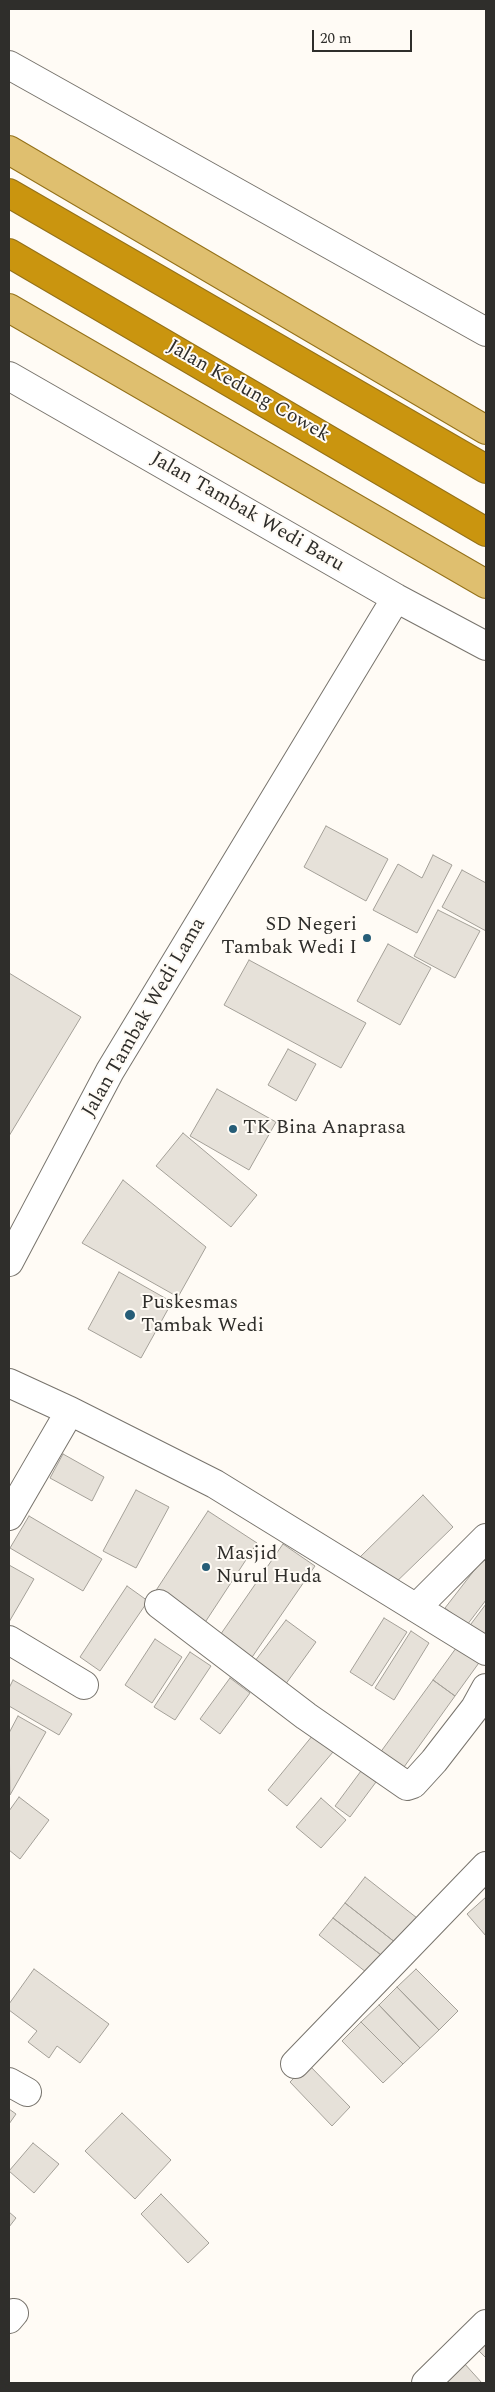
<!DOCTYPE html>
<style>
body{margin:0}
#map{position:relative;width:495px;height:2392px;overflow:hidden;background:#fffbf5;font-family:Spectral,serif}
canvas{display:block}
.frame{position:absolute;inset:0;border:10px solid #2f2e2b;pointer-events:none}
.scale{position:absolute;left:312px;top:30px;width:100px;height:22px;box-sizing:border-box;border:2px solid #2f2e2b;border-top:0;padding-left:6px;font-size:15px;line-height:18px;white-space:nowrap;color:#2f2e2b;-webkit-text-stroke:4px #fffbf5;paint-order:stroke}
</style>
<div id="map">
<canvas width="495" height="2392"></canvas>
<div class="frame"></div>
<div class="scale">20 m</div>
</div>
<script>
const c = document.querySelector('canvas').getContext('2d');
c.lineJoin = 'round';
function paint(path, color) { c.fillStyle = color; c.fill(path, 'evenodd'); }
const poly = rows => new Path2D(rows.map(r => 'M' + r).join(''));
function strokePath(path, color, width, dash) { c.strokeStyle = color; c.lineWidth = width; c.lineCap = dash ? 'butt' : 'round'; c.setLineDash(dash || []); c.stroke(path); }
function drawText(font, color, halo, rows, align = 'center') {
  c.font = font + ' Spectral,serif'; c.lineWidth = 4; c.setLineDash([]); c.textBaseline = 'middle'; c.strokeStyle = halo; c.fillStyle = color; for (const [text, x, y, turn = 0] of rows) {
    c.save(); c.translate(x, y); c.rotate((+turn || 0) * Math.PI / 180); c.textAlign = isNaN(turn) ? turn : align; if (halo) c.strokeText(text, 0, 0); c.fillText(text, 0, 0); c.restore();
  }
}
const building = poly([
 [326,826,388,859,366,901,304,867,326,826],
 [433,855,452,865,417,933,373,910,398,864,422,878,433,855],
 [462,870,486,883,486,931,442,907,462,870],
 [438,910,480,931,455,978,414,956,438,910],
 [388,944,431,968,400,1025,357,1001,388,944],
 [249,960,366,1023,341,1068,224,1005,249,960],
 [9,973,81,1017,9,1136,9,973],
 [288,1049,316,1064,296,1101,268,1085,288,1049],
 [217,1089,276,1122,249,1170,190,1136,217,1089],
 [183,1133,257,1195,231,1227,156,1166,183,1133],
 [123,1180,206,1247,178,1297,82,1243,123,1180],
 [119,1272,172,1302,141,1358,88,1329,119,1272],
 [63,1454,104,1477,92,1501,50,1478,63,1454],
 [136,1490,169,1507,136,1568,103,1551,136,1490],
 [423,1495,453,1527,389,1589,359,1558,423,1495],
 [208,1511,257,1543,204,1624,155,1592,208,1511],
 [29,1516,102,1559,83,1591,10,1548,29,1516],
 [283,1544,315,1566,248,1663,216,1641,283,1544],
 [483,1559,486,1562,486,1600,467,1625,445,1608,483,1559],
 [9,1565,34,1579,9,1622,9,1565],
 [127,1586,148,1601,100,1671,80,1657,127,1586],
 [486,1604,486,1641,468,1628,486,1604],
 [384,1618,407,1632,372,1686,350,1672,384,1618],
 [286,1620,316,1642,280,1692,249,1669,286,1620],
 [411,1631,429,1643,394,1700,375,1688,411,1631],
 [155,1639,182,1657,152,1703,125,1685,155,1639],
 [459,1644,481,1660,455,1696,433,1680,459,1644],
 [190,1652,211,1666,175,1720,154,1707,190,1652],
 [230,1678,250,1693,220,1734,200,1719,230,1678],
 [13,1680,72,1714,59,1735,9,1706,9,1688,13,1680],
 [433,1680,455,1696,399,1774,377,1757,433,1680],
 [18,1716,46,1732,10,1795,9,1733,18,1716],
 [313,1735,333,1752,287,1806,268,1790,313,1735],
 [361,1771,376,1782,350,1817,335,1806,361,1771],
 [19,1797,49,1820,20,1859,9,1850,9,1811,19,1797],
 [321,1798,346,1820,321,1848,296,1827,321,1798],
 [365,1877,417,1918,396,1943,345,1903,365,1877],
 [486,1897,486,1936,467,1914,486,1897],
 [345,1903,396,1943,385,1958,333,1918,345,1903],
 [333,1918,385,1958,371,1976,319,1935,333,1918],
 [34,1969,109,2024,80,2063,57,2046,49,2058,28,2042,37,2031,9,2010,9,2004,34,1969],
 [416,1969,458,2011,439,2030,397,1987,416,1969],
 [397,1987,439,2030,420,2048,379,2005,397,1987],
 [379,2005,420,2048,403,2064,361,2022,379,2005],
 [361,2022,403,2064,383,2083,342,2041,361,2022],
 [308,2064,350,2107,332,2126,290,2082,308,2064],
 [9,2109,16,2114,9,2124,9,2109],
 [122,2113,171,2160,135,2199,85,2151,122,2113],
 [33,2143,59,2164,34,2193,9,2171,33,2143],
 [161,2194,209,2243,188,2263,141,2214,161,2194],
 [9,2212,16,2218,9,2227,9,2212],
 [486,2340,486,2358,477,2349,486,2340],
 [463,2362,482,2383,448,2383,444,2379,463,2362]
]);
const minor = poly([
 [9,65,486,332],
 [9,376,396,598,486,646],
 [9,1262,110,1071,396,598],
 [9,1383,70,1411,215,1484,486,1651],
 [9,1516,70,1411],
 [159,1604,306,1716,407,1786,413,1784,434,1761,475,1708,486,1688],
 [416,1608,486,1538],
 [9,1640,84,1685],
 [295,2064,486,1866],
 [9,2082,27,2092],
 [9,2319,14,2313],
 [426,2383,486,2324]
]);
const major = poly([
 [9,150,486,430],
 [9,308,486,584]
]);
const highway = poly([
 [9,193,486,469],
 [9,253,486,532]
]);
const markers = [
 [367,938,5,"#265d77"],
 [233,1129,5,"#265d77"],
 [130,1315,6,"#265d77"],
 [206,1567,5,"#265d77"]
];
const streetNames = [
 ["Jalan Kedung Cowek",248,392,30],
 ["Jalan Tambak Wedi Baru",247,513,30],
 ["Jalan Tambak Wedi Lama",145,1018,-60]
];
const poiNames = [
 ["SD Negeri",357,926,"right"],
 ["Tambak Wedi I",357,949,"right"],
 ["TK Bina Anaprasa",243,1129],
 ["Puskesmas",141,1304],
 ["Tambak Wedi",141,1327],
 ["Masjid",216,1555],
 ["Nurul Huda",216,1578]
];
paint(building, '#e6e1d9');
strokePath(building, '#a4a098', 1);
strokePath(minor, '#78746d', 30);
strokePath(major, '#947119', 30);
strokePath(highway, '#947119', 30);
strokePath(minor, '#fff', 28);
strokePath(major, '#dfbf6f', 28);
strokePath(highway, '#ca950f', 28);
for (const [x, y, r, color] of markers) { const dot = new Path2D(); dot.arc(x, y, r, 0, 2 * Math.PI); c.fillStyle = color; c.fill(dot); strokePath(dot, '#fffbf5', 2); }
drawText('20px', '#2f2e2b', '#fffbf5', streetNames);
drawText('20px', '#2f2e2b', '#fffbf5', poiNames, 'left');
</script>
